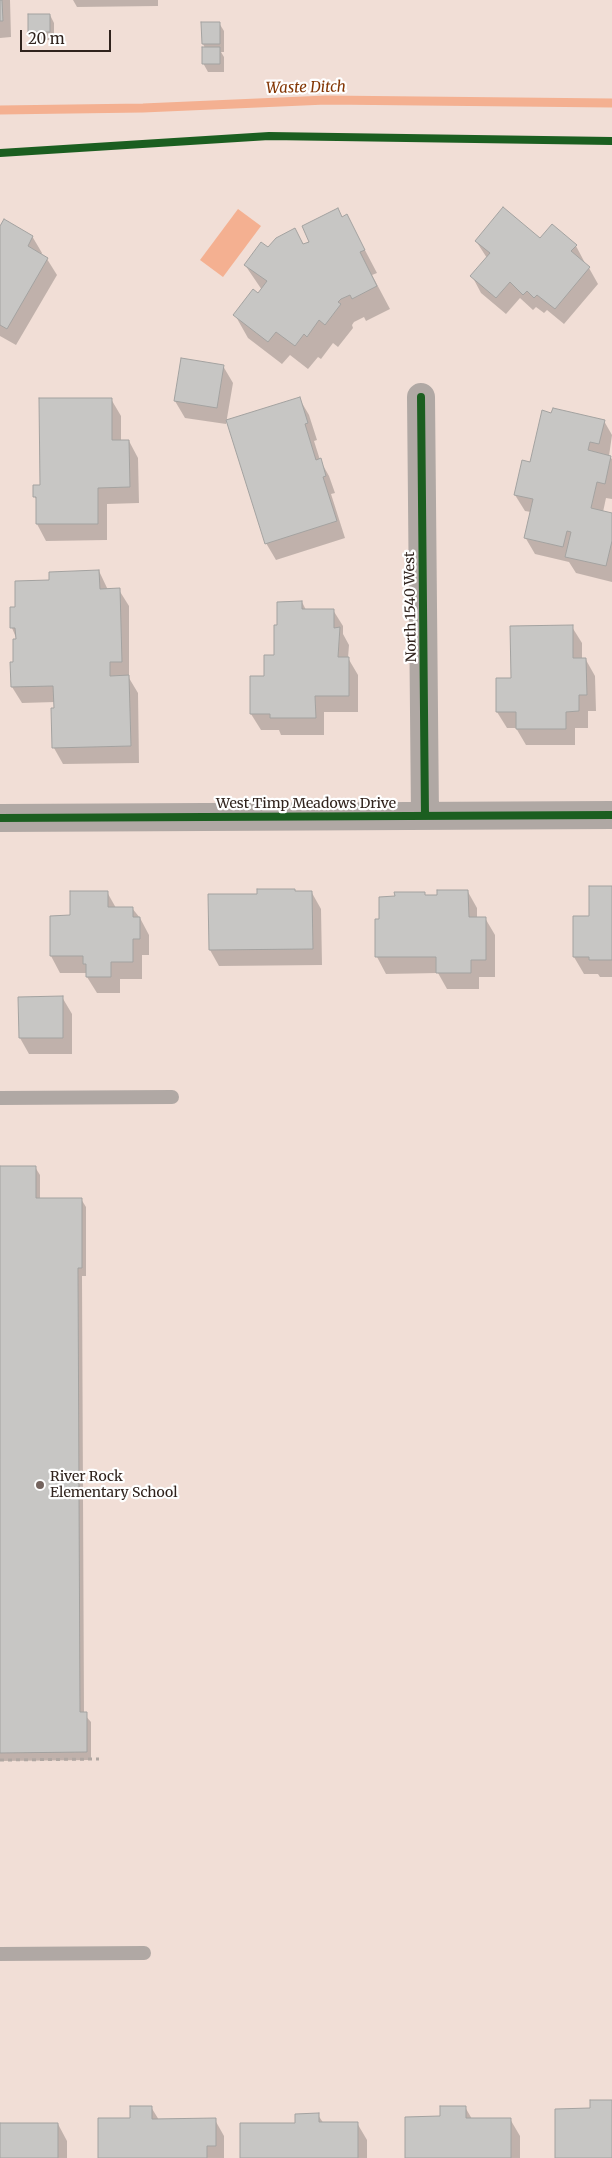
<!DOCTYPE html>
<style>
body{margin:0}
#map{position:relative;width:612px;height:2158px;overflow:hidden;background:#f1ded6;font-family:Merriweather,serif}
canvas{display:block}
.scale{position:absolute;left:20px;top:30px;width:91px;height:22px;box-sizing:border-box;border:2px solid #30231d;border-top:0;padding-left:6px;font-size:15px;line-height:18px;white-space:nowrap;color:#30231d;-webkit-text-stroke:4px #fff;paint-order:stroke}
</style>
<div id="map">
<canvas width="612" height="2158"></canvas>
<div class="scale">20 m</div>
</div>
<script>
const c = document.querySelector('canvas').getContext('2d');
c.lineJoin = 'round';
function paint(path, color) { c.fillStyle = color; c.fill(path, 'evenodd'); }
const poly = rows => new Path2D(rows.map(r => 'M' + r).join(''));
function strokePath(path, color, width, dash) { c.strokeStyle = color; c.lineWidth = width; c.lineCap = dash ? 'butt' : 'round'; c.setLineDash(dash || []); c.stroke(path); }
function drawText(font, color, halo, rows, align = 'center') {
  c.font = font + ' Merriweather,serif'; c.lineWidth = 4.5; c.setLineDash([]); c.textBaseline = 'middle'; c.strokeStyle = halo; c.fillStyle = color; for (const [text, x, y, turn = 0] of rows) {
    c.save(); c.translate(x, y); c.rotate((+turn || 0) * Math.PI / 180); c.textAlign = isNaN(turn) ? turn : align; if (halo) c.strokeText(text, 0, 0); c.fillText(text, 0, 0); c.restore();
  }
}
const water = poly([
 [238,209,261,226,223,277,200,260]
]);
const shadow = poly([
 [0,0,10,0,11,37,0,38],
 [73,0,158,0,158,6,77,7],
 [50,15,54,23,54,40,34,40,29,32],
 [203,23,219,23,224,31,224,52,221,52,224,57,224,72,208,72,203,63,205,48,203,44],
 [347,216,377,273,372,275,390,309,366,321,364,317,354,322,352,325,353,328,338,347,333,343,321,359,318,357,308,369,290,355,282,364,248,338,235,315,262,290,245,265,295,230,304,245],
 [0,229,32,236,42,253,41,255,47,259,57,275,16,345,0,336],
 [540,240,576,246,585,263,584,264,589,268,598,284,564,324,547,310,544,313,536,307,533,310,520,298,506,314,481,293,472,276,487,258,476,241],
 [223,366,233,383,226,424,185,418,175,401],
 [299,398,309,415,317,440,314,441,320,460,329,476,335,493,331,494,345,538,276,560,266,543],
 [111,399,121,416,121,441,129,441,138,458,139,503,107,504,107,540,46,541,37,524,37,501,35,497],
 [604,421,612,435,609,456,612,459,612,499,606,498,603,512,612,514,612,582,576,573,569,562,535,554,525,537,531,512,525,511,515,495,531,463],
 [99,571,108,590,119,590,129,606,129,678,138,693,139,763,63,764,54,748,55,702,22,703,12,687,17,640,12,628,17,608,51,581],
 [302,602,306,610,333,610,343,626,343,634,349,645,348,658,358,675,358,712,324,712,324,735,281,735,279,730,261,730,251,714,265,678],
 [572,627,582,643,582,660,586,660,595,676,596,711,588,711,588,728,575,728,575,745,526,745,516,728,507,728,497,712,512,679],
 [612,887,612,977,600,977,598,974,584,974,574,957,574,917,590,917],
 [295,890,296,893,312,893,321,909,322,965,219,966,210,950,258,896],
 [107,892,116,908,132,908,140,918,149,935,149,955,142,955,142,979,120,979,120,993,97,993,87,977,87,973,60,973,51,956,51,917,71,916],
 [468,892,477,908,477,918,485,918,495,935,495,977,479,977,479,989,447,989,438,973,386,974,377,957,376,921,381,921,424,894,426,897],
 [62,997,72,1014,72,1054,29,1054,20,1038],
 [0,1167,35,1167,40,1175,40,1200,81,1199,86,1207,86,1276,82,1276,84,1714,91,1722,91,1760,0,1761],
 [151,2107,159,2120,215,2120,224,2136,224,2158,100,2158],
 [465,2107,472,2119,510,2119,520,2136,520,2158,407,2158,441,2118],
 [318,2115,324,2124,357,2123,367,2140,367,2158,242,2158,296,2124],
 [0,2124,58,2124,67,2141,67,2158,0,2158]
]);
const stream = poly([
 [0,110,143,108,326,100,612,103]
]);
const building = poly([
 [0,0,2,0,3,21,0,21,0,0],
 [28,14,50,14,50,32,28,32,28,14],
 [201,22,220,22,220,44,202,44,201,22],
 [202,47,220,47,220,64,202,64,202,47],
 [503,207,540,238,552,224,577,245,571,251,590,267,555,309,537,295,534,298,527,291,523,295,510,282,496,298,470,276,490,253,475,241,503,207],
 [338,208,342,217,347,214,365,250,360,252,377,286,352,299,350,295,341,299,338,302,341,304,325,325,319,320,307,337,304,334,295,346,276,332,268,342,233,315,253,289,258,293,267,281,244,265,261,242,268,247,276,238,295,228,303,244,309,242,302,226,338,208],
 [4,219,33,236,28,246,48,258,7,329,0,325,0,226,4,219],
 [181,358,224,365,217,408,174,401,181,358],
 [300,397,308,423,305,424,316,460,321,458,326,476,323,477,337,521,265,544,226,420,300,397],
 [39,398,112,398,112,440,129,440,130,487,98,488,98,524,36,524,36,497,33,497,33,485,40,485,39,398],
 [553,408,605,420,599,444,590,442,588,450,611,456,605,484,597,482,591,508,612,513,612,541,606,566,565,557,571,532,567,531,563,547,524,538,533,499,514,495,522,460,530,462,542,410,551,413,553,408],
 [99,570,100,589,120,588,122,662,110,662,110,676,129,675,131,746,52,748,51,708,54,708,53,686,11,687,10,662,13,662,13,639,16,639,15,628,10,628,10,607,15,607,15,581,49,580,49,572,99,570],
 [302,601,302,609,334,609,334,628,340,627,338,657,349,657,349,696,315,696,316,718,270,718,270,714,250,714,250,676,264,676,264,655,274,655,274,625,277,625,277,602,302,601],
 [573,625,573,658,586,658,587,695,579,695,579,711,566,712,566,729,516,729,516,712,496,712,496,678,511,678,510,626,573,625],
 [589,886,612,886,612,960,589,960,589,957,573,957,573,916,589,916,589,886],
 [257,889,295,889,295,891,312,891,313,949,209,950,208,894,257,894,257,889],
 [437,890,468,890,469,917,486,917,486,960,471,960,471,973,436,973,436,957,375,957,375,919,379,919,379,897,395,896,394,892,425,892,425,895,437,895,437,890],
 [70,891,108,891,108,907,133,907,133,917,140,917,140,939,133,939,133,962,111,962,111,977,86,977,86,964,83,964,83,956,50,956,50,916,70,915,70,891],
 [63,996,63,1038,19,1038,18,997,63,996],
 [0,1166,36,1166,36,1198,82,1198,82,1268,78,1268,80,1712,87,1712,87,1752,0,1753,0,1166],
 [590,2100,612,2100,612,2158,555,2158,555,2109,590,2108,590,2100],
 [130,2106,152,2106,152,2119,216,2118,216,2146,207,2146,207,2158,98,2158,98,2118,130,2118,130,2106],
 [440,2106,466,2106,466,2118,511,2118,511,2158,405,2158,405,2117,440,2116,440,2106],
 [319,2113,319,2122,358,2122,358,2158,240,2158,240,2123,295,2123,295,2114,319,2113],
 [0,2123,58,2123,58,2158,0,2158,0,2123]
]);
const path = poly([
 [0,1760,99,1759]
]);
const service = poly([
 [0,1098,172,1097],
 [0,1954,144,1953]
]);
const minor = poly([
 [421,397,425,816],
 [0,818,612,815]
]);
const cycleway = poly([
 [0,153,269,136,612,141],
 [421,397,425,816],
 [0,818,612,815]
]);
const markers = [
 [40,1485,5,"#74645e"]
];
const streetNames = [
 ["North 1540 West",411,607,-91],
 ["West Timp Meadows Drive",306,804]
];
const poiNames = [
 ["River Rock",50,1477],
 ["Elementary School",50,1493]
];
const waterNames = [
 ["Waste Ditch",306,88,-1]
];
paint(water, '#f4b091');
paint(shadow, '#0003');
strokePath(stream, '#f4b091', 9);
paint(building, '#c7c6c4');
strokePath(building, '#a3a2a0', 1);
strokePath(path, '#b0a7a2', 3, [4, 4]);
strokePath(service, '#b0a8a4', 14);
strokePath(minor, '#b0a8a4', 28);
strokePath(cycleway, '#1b5e20', 8);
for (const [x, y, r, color] of markers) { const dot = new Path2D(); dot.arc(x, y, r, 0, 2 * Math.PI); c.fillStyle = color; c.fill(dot); strokePath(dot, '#fff', 2); }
drawText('14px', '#30231d', '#fff', streetNames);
drawText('14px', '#30231d', '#fff', poiNames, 'left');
drawText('italic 15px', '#833503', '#fff', waterNames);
</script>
